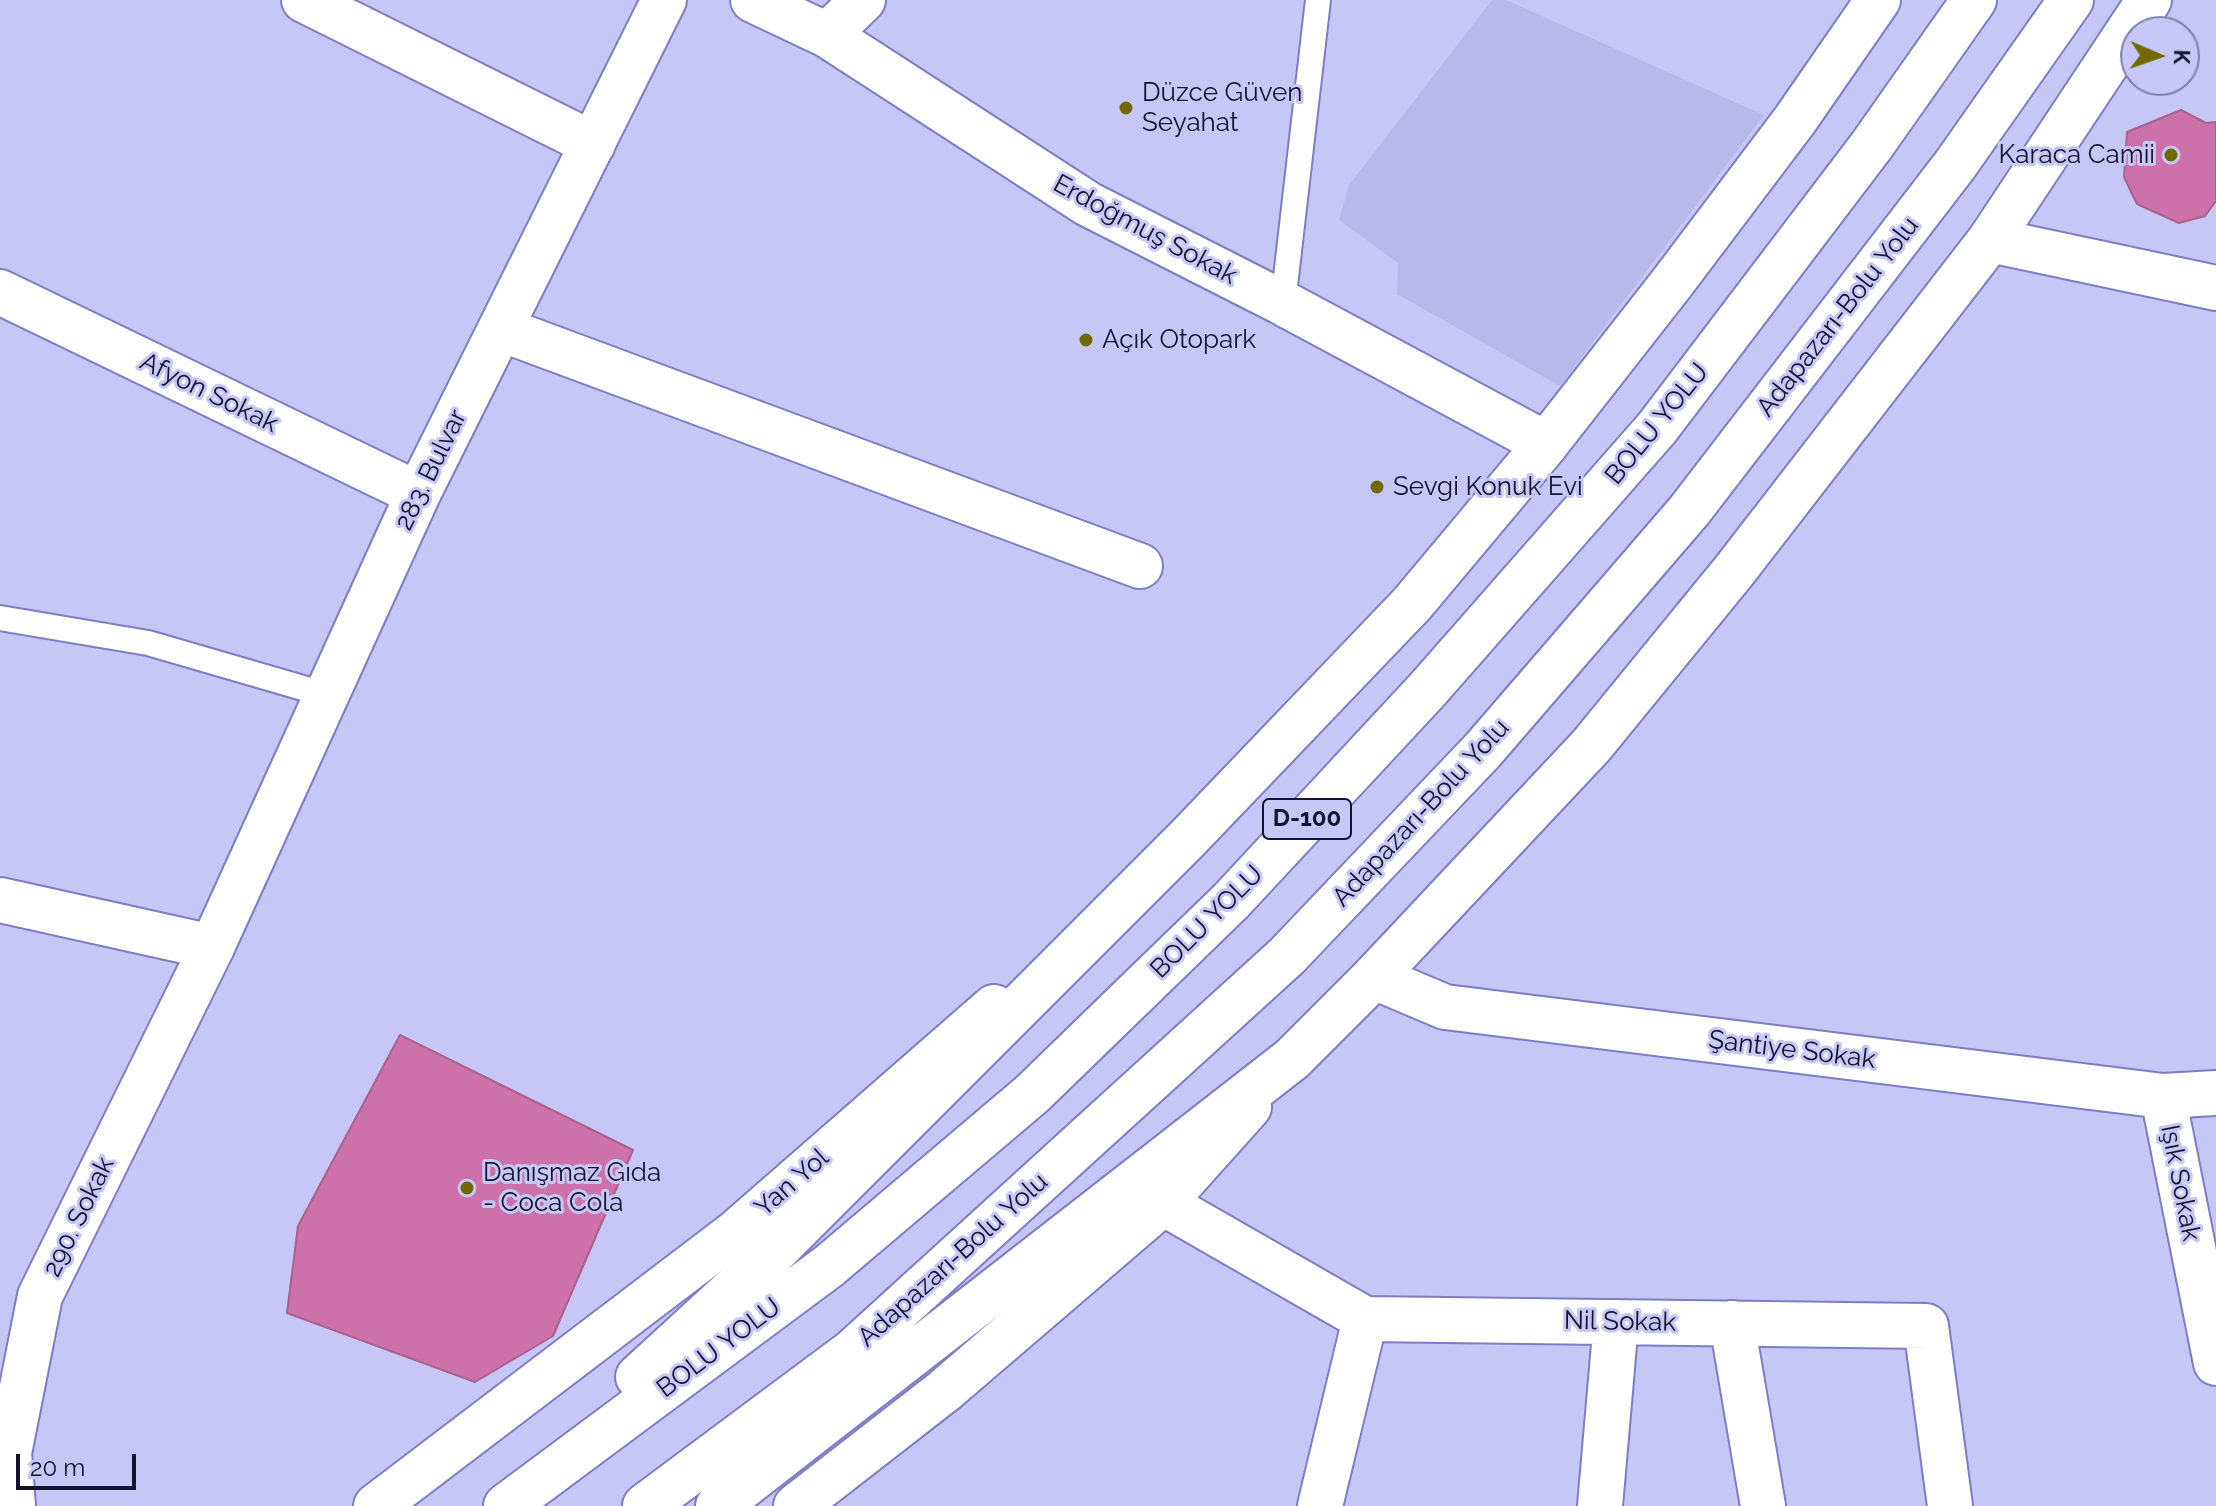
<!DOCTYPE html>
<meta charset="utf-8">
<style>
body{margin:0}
#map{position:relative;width:2216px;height:1506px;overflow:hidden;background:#c6c7f6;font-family:Raleway,sans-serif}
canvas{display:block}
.north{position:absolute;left:2120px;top:16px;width:80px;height:80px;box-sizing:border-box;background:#c6c7f6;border:2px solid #7f7fa6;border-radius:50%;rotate:92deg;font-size:22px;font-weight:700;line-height:32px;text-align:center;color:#14122e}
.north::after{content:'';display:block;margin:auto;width:28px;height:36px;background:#716800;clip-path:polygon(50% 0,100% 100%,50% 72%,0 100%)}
.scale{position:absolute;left:16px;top:1454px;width:120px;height:36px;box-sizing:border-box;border:4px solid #14122e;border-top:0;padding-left:10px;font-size:24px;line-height:28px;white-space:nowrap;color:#14122e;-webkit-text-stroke:6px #c6c7f6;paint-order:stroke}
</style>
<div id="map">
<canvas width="2216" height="1506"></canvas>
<div class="north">K</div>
<div class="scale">20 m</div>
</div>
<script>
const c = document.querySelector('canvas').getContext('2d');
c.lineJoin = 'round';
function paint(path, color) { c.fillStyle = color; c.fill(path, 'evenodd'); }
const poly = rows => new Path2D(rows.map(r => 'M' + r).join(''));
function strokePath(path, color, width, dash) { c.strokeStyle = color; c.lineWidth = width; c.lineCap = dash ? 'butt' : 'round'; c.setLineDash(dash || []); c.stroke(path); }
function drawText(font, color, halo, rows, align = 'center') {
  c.font = font + ' Raleway,sans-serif'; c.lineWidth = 6; c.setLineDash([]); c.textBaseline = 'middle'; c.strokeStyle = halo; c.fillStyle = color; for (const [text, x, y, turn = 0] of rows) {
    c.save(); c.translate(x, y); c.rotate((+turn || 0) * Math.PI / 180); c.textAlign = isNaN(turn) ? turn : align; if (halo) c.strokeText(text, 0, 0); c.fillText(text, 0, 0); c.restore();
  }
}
const built = poly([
 [1492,0,1506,0,1764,115,1560,386,1397,294,1398,263,1339,220,1349,185]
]);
const building = poly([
 [2181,110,2206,123,2216,122,2216,201,2205,216,2179,223,2137,204,2124,177,2127,132,2181,110],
 [400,1035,633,1150,553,1336,475,1382,287,1313,298,1226,400,1035]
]);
const lane = poly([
 [1283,303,1318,0],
 [0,618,148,643,327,695]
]);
const street = poly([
 [304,0,593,144],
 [753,0,827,35,1088,204,1283,303,1546,444],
 [827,35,863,0],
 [1990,240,2216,288],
 [0,292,418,494],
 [501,329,1140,566],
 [1374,977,1445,1007,2163,1096,2216,1093],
 [2163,1096,2216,1363],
 [1163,1203,1365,1319,1926,1326,1950,1506],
 [1732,1323,1763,1506],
 [13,1506,9,1453,40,1296,212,947,418,494,664,0],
 [1320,1506,1365,1319],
 [1600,1506,1616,1322]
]);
const secondary = poly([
 [0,900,212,947],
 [376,1506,735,1233,994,1007],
 [796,1506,944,1391,1163,1203,1249,1107]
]);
const highway = poly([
 [638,1377,771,1255,1189,837,1412,604,1546,444,1672,283,1795,120,1878,0],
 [506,1506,829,1266,1032,1094,1231,901,1428,689,1657,428,1872,145,1974,0],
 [645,1506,852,1352,1287,956,1483,750,1689,511,1955,165,2071,0],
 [718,1506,1292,1059,1374,977,1591,746,1734,571,1990,240,2149,0]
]);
const markers = [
 [1126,108,8,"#716800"],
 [2171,155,8,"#716800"],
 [1086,340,8,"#716800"],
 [1377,487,8,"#716800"],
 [467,1188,8,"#716800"]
];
const shields = [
 [1307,819,88]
];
const shieldNames = [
 ["D-100",1307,819]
];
const poiNames = [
 ["Düzce Güven",1142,93],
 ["Seyahat",1142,123],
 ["Karaca Camii",2155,155,"right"],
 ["Açık Otopark",1102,340],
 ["Sevgi Konuk Evi",1393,487],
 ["Danışmaz Gıda",483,1173],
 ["- Coca Cola",483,1203]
];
const streetNames = [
 ["Erdoğmuş Sokak",1145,230,28],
 ["Adapazarı-Bolu Yolu",1838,317,-52],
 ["Afyon Sokak",209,393,26],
 ["BOLU YOLU",1657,424,-51],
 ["283. Bulvar",431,470,-64],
 ["Adapazarı-Bolu Yolu",1421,813,-47],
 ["BOLU YOLU",1207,922,-45],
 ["Şantiye Sokak",1792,1050,7],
 ["Yan Yol",792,1183,-41],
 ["Işık Sokak",2180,1183,79],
 ["290. Sokak",79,1217,-64],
 ["Adapazarı-Bolu Yolu",953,1260,-42],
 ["Nil Sokak",1620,1322,1],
 ["BOLU YOLU",719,1348,-37]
];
paint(built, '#b8b9ea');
paint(building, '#cc71a9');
strokePath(building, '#aa628d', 2);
strokePath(lane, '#7e7cc5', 28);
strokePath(street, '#7e7cc5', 48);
strokePath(secondary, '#7e7cc5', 48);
strokePath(highway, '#7e7cc5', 48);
strokePath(lane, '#fff', 24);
strokePath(street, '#fff', 44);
strokePath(secondary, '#fff', 44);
strokePath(highway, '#fff', 44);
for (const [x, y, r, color] of markers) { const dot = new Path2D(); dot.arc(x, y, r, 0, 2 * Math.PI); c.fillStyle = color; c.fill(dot); strokePath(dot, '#c6c7f6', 3); }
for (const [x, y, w] of shields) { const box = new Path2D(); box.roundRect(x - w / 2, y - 20, w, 40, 6); c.fillStyle = '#c6c7f6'; c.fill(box); strokePath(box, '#14122e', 2); }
drawText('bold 24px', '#14122e', null, shieldNames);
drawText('26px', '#14122e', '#c6c7f6', poiNames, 'left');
drawText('26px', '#14122e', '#c6c7f6', streetNames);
</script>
